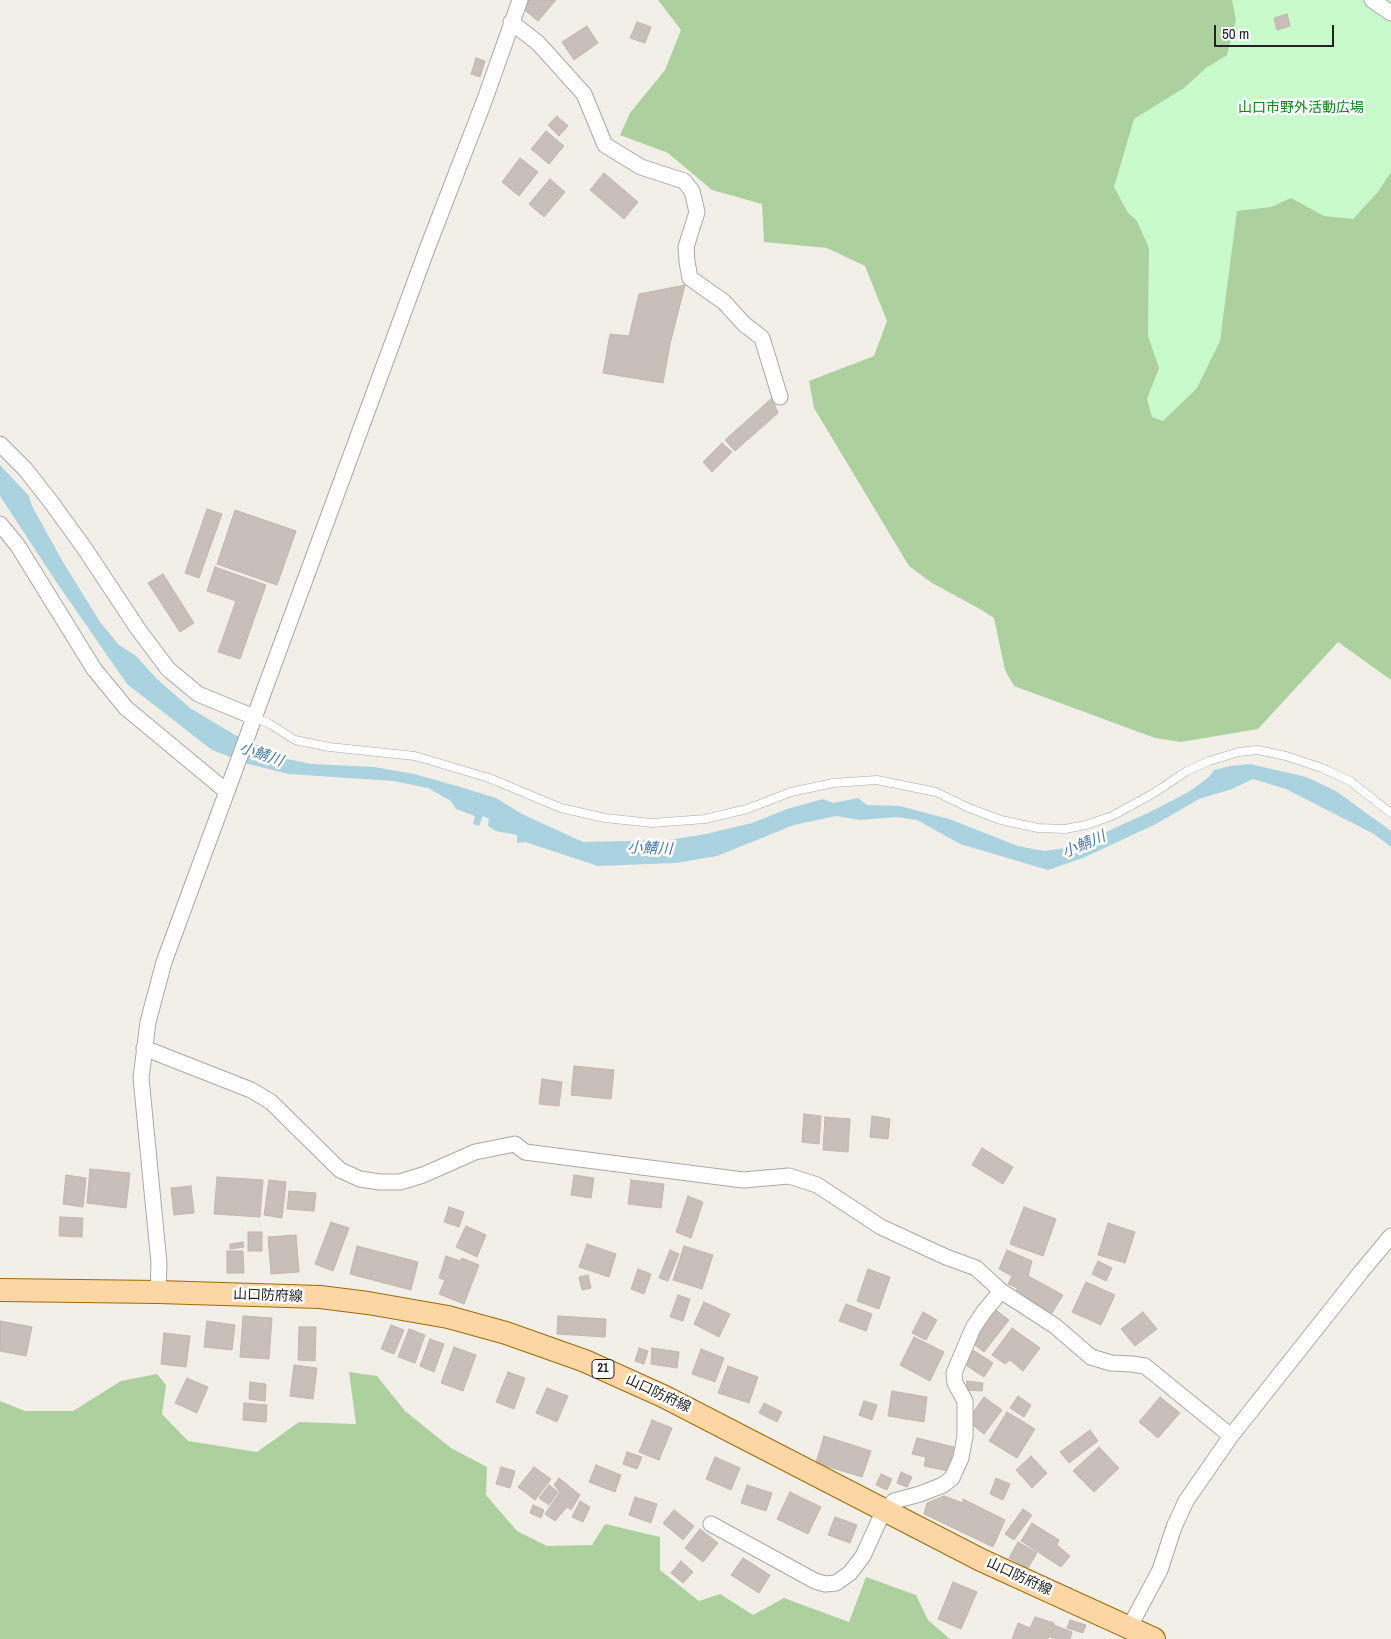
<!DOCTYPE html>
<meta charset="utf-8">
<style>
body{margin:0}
#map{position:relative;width:1391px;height:1639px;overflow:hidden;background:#f2efe9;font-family:"Archivo Narrow",sans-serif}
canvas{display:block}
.scale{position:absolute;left:1214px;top:25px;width:120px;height:22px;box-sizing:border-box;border:2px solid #222;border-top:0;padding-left:6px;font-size:15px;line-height:18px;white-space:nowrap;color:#222;-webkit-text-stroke:4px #fff;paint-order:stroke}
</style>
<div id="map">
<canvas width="1391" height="1639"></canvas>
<div class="scale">50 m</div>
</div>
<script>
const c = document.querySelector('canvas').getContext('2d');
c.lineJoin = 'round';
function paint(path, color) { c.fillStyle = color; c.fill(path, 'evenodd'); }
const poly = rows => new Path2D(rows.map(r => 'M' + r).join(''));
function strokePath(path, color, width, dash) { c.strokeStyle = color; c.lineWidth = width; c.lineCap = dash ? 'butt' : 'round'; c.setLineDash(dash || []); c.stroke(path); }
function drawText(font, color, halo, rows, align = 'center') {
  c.font = font + ' "Archivo Narrow","Noto Sans JP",sans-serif'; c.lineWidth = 5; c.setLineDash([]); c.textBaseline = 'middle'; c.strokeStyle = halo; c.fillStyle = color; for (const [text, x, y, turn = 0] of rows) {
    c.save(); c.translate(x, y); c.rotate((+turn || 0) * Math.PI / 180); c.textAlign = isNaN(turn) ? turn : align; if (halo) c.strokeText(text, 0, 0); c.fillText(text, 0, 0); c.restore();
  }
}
const forest = poly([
 [658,0,1391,0,1391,680,1338,642,1258,729,1181,742,1155,738,1014,686,1005,670,994,618,980,609,932,583,909,566,814,408,809,381,874,356,887,321,865,266,827,248,764,242,762,204,712,190,668,153,620,135,630,113,665,70,681,30],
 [349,1372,377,1376,405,1411,451,1448,487,1467,486,1495,517,1531,547,1546,592,1545,605,1524,660,1537,660,1570,699,1601,720,1594,753,1615,784,1598,849,1622,866,1577,916,1595,928,1620,950,1639,0,1639,0,1401,25,1411,73,1411,121,1381,157,1374,166,1385,162,1414,188,1441,257,1452,299,1422,356,1424]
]);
const park = poly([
 [1232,0,1391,0,1391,172,1378,192,1353,219,1324,216,1291,198,1271,207,1237,211,1220,341,1197,388,1163,421,1152,417,1147,399,1159,368,1148,336,1149,248,1137,221,1128,213,1114,187,1134,119,1184,88,1206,68,1227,55,1236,20]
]);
const water = poly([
 [0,465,29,496,32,506,63,562,100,622,119,645,135,655,157,679,190,708,235,735,287,759,312,764,374,767,414,774,457,786,496,798,522,814,583,842,669,840,706,834,752,823,787,809,823,799,833,803,858,798,867,805,900,806,949,819,1018,846,1044,851,1066,848,1091,839,1156,809,1190,791,1209,777,1214,770,1230,766,1250,764,1306,777,1336,791,1391,831,1391,847,1374,834,1286,789,1253,779,1232,789,1199,799,1156,824,1083,858,1048,870,960,844,917,820,896,817,860,820,836,816,794,825,717,856,676,863,598,866,525,842,517,843,517,835,496,831,488,826,489,819,483,816,479,826,473,824,475,816,456,809,451,801,428,788,393,781,289,774,248,764,212,750,127,684,57,583,0,496]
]);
const building = poly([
 [527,0,556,0,538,21,521,7,527,0],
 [1287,14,1290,26,1277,30,1274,18,1287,14],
 [637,22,651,27,645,43,630,38,637,22],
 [587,26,598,43,574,60,562,42,587,26],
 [476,58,485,61,480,77,471,74,476,58],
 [557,116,568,126,559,136,548,125,557,116],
 [546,131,564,146,549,164,531,149,546,131],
 [520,158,538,172,519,196,502,182,520,158],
 [604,173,638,202,624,219,590,190,604,173],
 [550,179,565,192,544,217,529,204,550,179],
 [685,285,670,344,663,383,603,373,610,334,629,336,639,294,685,285],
 [772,398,778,413,735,451,725,440,772,398],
 [722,443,732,452,712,472,703,462,722,443],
 [207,509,222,514,199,578,185,573,207,509],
 [235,510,296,531,277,585,217,564,235,510],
 [215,567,266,585,240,659,218,652,236,601,207,591,215,567],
 [163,574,194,623,180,632,148,583,163,574],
 [574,1066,614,1070,611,1099,571,1095,574,1066],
 [542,1079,562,1082,559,1106,539,1104,542,1079],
 [804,1114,821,1116,819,1144,802,1142,804,1114],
 [872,1116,890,1119,888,1139,870,1137,872,1116],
 [825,1117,850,1119,848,1152,823,1150,825,1117],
 [982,1148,1013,1167,1003,1184,972,1165,982,1148],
 [90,1169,130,1173,126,1208,87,1203,90,1169],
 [66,1175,86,1178,83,1207,63,1204,66,1175],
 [574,1175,594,1178,591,1198,571,1195,574,1175],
 [217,1177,263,1180,260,1217,214,1214,217,1177],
 [269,1180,286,1182,282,1218,264,1215,269,1180],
 [631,1180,664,1184,661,1208,628,1204,631,1180],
 [191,1186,194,1213,174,1215,171,1188,191,1186],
 [289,1191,316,1193,314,1211,287,1209,289,1191],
 [688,1196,703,1202,691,1238,676,1232,688,1196],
 [449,1207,464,1212,459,1227,444,1222,449,1207],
 [1024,1207,1056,1219,1043,1256,1010,1244,1024,1207],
 [60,1217,83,1218,82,1237,59,1236,60,1217],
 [331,1222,349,1228,333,1271,315,1264,331,1222],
 [1108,1223,1135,1232,1125,1263,1098,1255,1108,1223],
 [466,1226,486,1235,477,1257,456,1247,466,1226],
 [248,1232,262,1232,262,1251,248,1251,248,1232],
 [296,1235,299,1272,271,1274,268,1237,296,1235],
 [243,1242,244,1247,230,1249,230,1244,243,1242],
 [587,1244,616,1254,609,1277,579,1267,587,1244],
 [357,1246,418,1262,411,1290,350,1274,357,1246],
 [684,1246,713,1255,702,1289,673,1280,684,1246],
 [670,1250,679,1254,668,1281,659,1278,670,1250],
 [1007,1250,1032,1261,1028,1276,1063,1295,1052,1313,1016,1294,1017,1288,1008,1284,1012,1276,999,1269,1007,1250],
 [227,1251,243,1251,244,1273,227,1273,227,1251],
 [446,1256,460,1261,462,1258,479,1265,464,1304,439,1294,445,1280,439,1278,446,1256],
 [1098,1261,1112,1268,1106,1281,1092,1274,1098,1261],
 [638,1269,651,1274,644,1294,631,1289,638,1269],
 [868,1269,890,1277,879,1309,857,1301,868,1269],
 [588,1275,591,1288,582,1290,579,1277,588,1275],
 [1086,1282,1115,1295,1101,1325,1072,1312,1086,1282],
 [678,1295,690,1299,683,1321,670,1317,678,1295],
 [704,1302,730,1314,719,1337,694,1324,704,1302],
 [846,1304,872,1314,866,1331,839,1321,846,1304],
 [996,1310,1009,1320,984,1352,971,1342,996,1310],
 [923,1312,937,1320,926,1340,912,1333,923,1312],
 [1143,1312,1157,1329,1135,1346,1121,1329,1143,1312],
 [243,1316,272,1318,269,1359,240,1357,243,1316],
 [558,1316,606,1319,605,1337,557,1334,558,1316],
 [0,1321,32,1327,26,1356,0,1351,0,1321],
 [207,1321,235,1325,232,1350,204,1347,207,1321],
 [391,1325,404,1330,394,1354,381,1349,391,1325],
 [299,1327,316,1327,315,1361,298,1360,299,1327],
 [1012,1328,1040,1348,1023,1371,1010,1360,1005,1364,992,1355,1012,1328],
 [409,1329,425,1335,415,1363,398,1357,409,1329],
 [164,1333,190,1336,186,1367,161,1364,164,1333],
 [914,1337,944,1352,930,1381,900,1365,914,1337],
 [430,1339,444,1344,434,1372,420,1366,430,1339],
 [454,1347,476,1355,463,1391,441,1383,454,1347],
 [639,1348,648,1351,644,1364,635,1361,639,1348],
 [652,1348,679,1352,677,1368,651,1364,652,1348],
 [701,1349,724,1358,715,1382,692,1374,701,1349],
 [973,1350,993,1363,984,1377,964,1364,973,1350],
 [294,1365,317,1368,313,1399,290,1396,294,1365],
 [728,1366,758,1377,749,1403,718,1393,728,1366],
 [508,1372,525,1378,514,1409,496,1402,508,1372],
 [187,1378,208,1387,197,1413,175,1403,187,1378],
 [967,1381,983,1383,982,1391,966,1390,967,1381],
 [250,1382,266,1384,265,1401,249,1399,250,1382],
 [547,1388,568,1396,557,1422,536,1413,547,1388],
 [892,1391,927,1397,924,1422,888,1416,892,1391],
 [1018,1396,1031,1405,1024,1417,1010,1408,1018,1396],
 [984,1397,1002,1410,984,1434,967,1421,984,1397],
 [1160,1397,1180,1413,1158,1438,1139,1422,1160,1397],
 [864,1401,877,1405,872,1420,859,1415,864,1401],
 [244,1403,267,1405,266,1422,243,1420,244,1403],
 [764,1403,782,1412,777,1422,759,1413,764,1403],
 [1007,1412,1035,1429,1017,1458,989,1441,1007,1412],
 [652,1420,672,1428,659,1460,639,1452,652,1420],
 [1090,1430,1098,1441,1069,1463,1060,1452,1090,1430],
 [824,1436,871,1451,862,1477,816,1463,824,1436],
 [917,1438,954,1447,948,1471,924,1466,926,1457,912,1454,917,1438],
 [1099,1447,1119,1468,1094,1492,1073,1471,1099,1447],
 [627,1452,642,1457,637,1469,623,1464,627,1452],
 [1031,1456,1047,1473,1032,1488,1016,1470,1031,1456],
 [715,1457,740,1468,731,1490,706,1479,715,1457],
 [596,1465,621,1475,615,1492,589,1482,596,1465],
 [501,1467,515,1471,510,1488,496,1484,501,1467],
 [534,1467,551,1479,535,1500,518,1487,534,1467],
 [901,1472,912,1477,907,1487,897,1483,901,1472],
 [881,1474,892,1479,887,1490,876,1485,881,1474],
 [559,1478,580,1495,571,1510,567,1507,555,1521,545,1514,560,1492,554,1485,559,1478],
 [996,1478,1010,1484,1003,1500,990,1494,996,1478],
 [549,1485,558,1492,549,1505,539,1498,549,1485],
 [747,1485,772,1493,766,1511,741,1503,747,1485],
 [790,1492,821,1507,808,1534,777,1519,790,1492],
 [944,1496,963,1503,963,1499,1005,1520,993,1547,924,1514,927,1503,944,1496],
 [635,1497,657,1504,651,1523,629,1515,635,1497],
 [580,1501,590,1507,583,1522,572,1517,580,1501],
 [533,1505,544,1510,541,1518,530,1513,533,1505],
 [1023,1509,1032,1515,1014,1540,1005,1534,1023,1509],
 [674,1510,694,1526,683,1540,663,1523,674,1510],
 [835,1517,857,1525,850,1543,828,1535,835,1517],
 [1032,1523,1059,1540,1057,1545,1070,1556,1061,1567,1021,1541,1032,1523],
 [700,1529,718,1543,703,1562,685,1548,700,1529],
 [1018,1542,1037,1553,1028,1568,1009,1558,1018,1542],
 [743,1558,770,1575,759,1593,731,1575,743,1558],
 [681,1561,693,1572,683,1583,671,1573,681,1561],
 [953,1582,977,1592,961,1629,938,1619,953,1582],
 [1035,1617,1054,1623,1048,1639,1012,1639,1018,1623,1030,1628,1035,1617],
 [1070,1620,1086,1625,1083,1633,1067,1628,1070,1620],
 [1054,1625,1072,1632,1070,1639,1056,1639,1050,1637,1054,1625]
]);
const service = poly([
 [254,717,270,724,295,740,329,747,415,756,489,778,561,808,605,818,652,823,705,819,747,809,791,792,833,783,877,780,936,792,969,808,1001,820,1038,828,1065,829,1086,825,1112,816,1154,793,1187,771,1209,761,1239,752,1257,750,1286,756,1322,768,1350,781,1391,813]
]);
const minor = poly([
 [1372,0,1391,13],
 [511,22,538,43,584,94,605,145,641,167,684,181,692,191,697,212,686,247,687,262,690,278,724,302,744,324,762,338,780,397],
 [0,444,25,469,51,502,85,549,138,629,168,669,198,694,254,717],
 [0,524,18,546,94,669,126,708,226,791],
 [144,1048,251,1090,271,1102,340,1170,360,1179,380,1182,400,1182,423,1175,475,1152,515,1144,525,1152,743,1180,789,1176,817,1185,881,1227,946,1257,976,1268,1001,1291,1055,1326,1091,1357,1111,1363,1132,1364,1145,1366,1231,1436],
 [158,1292,159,1263,141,1078,148,1022,164,962,427,249,485,99,520,0],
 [711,1524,815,1581,825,1584,836,1583,850,1573,863,1556,884,1510,894,1501,920,1494,943,1485,952,1478,961,1458,965,1436,965,1401,955,1383,954,1373,973,1328,983,1313,1001,1291],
 [1129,1628,1160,1570,1174,1527,1186,1501,1231,1436,1361,1272,1391,1236]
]);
const primary = poly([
 [0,1290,158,1292,320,1297,368,1303,448,1317,506,1333,585,1361,663,1396,981,1560,1154,1639]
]);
const shields = [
 [603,1369,22]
];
const shieldNames = [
 ["21",603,1369]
];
const parkNames = [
 ["山口市野外活動広場",1301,108]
];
const streetNames = [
 ["山口防府線",268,1296,2],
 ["山口防府線",658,1394,25],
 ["山口防府線",1019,1577,25]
];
const waterNames = [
 ["小鯖川",261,755,19],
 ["小鯖川",1084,845,-23],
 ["小鯖川",650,849,2]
];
paint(forest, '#add19e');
paint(park, '#c8facc');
paint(water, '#aad3df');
paint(building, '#c7bfb8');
strokePath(building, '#c4b6ab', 1);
strokePath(service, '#a9a9a9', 9);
strokePath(minor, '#a9a9a9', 17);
strokePath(primary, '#a06b00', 24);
strokePath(service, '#fff', 8);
strokePath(minor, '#fff', 15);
strokePath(primary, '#fcd6a4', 22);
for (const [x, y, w] of shields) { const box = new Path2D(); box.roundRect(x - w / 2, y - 9.5, w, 19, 4); c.fillStyle = '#fff'; c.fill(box); strokePath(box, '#222', 1); }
drawText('bold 12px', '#222', null, shieldNames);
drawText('14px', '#0c8416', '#fff', parkNames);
drawText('14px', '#222', '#fff', streetNames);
drawText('italic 15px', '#4a7aab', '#fff', waterNames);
</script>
